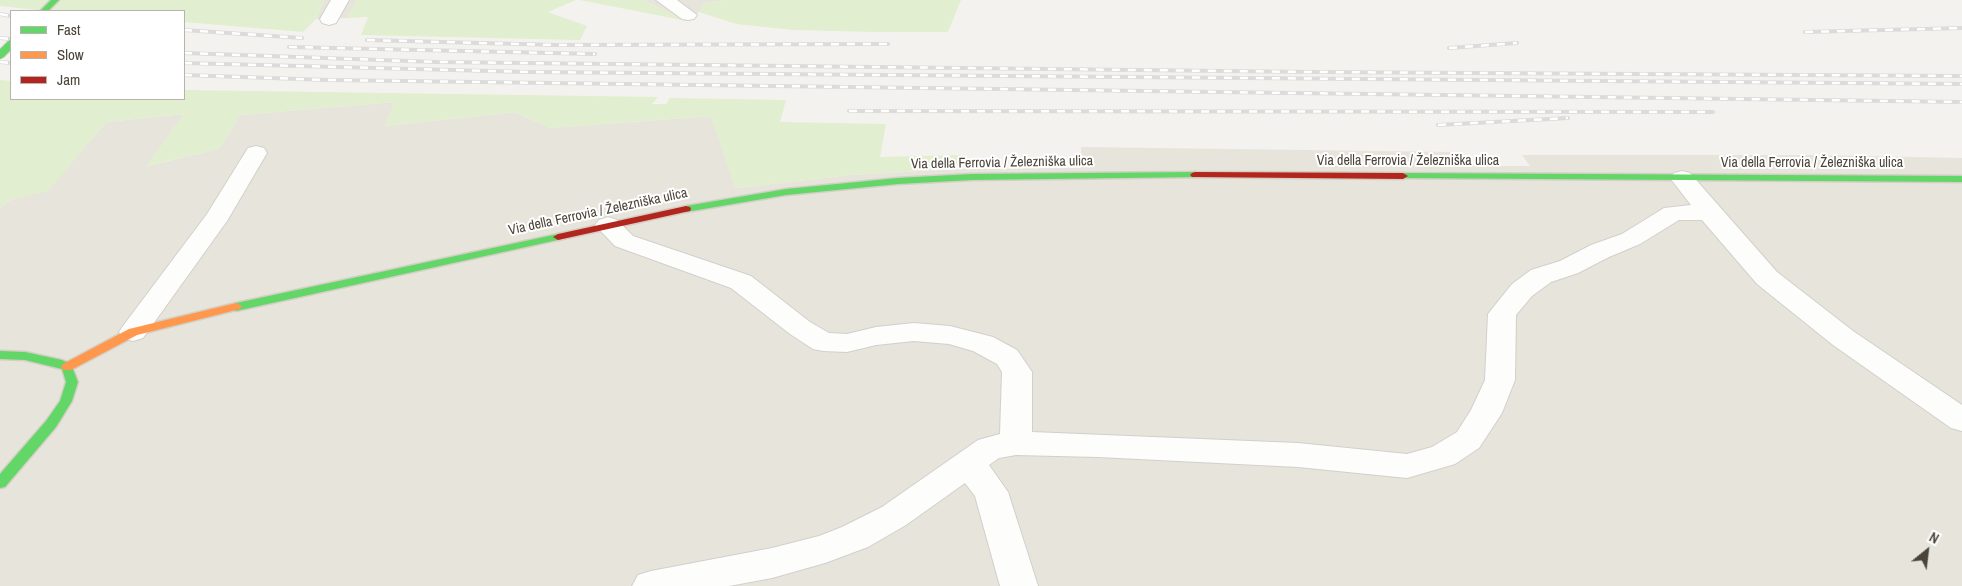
<!DOCTYPE html>
<meta charset="utf-8">
<style>
body{margin:0}
#map{position:relative;width:1962px;height:586px;overflow:hidden;background:#f4f2ee;font-family:"Archivo Narrow",sans-serif}
canvas{display:block}
.legend{position:absolute;left:10px;top:10px;width:175px;height:90px;box-sizing:border-box;background:#fff;border:1px solid #b7b4b0;margin:0;padding:6px 9px;list-style:none;font-size:15px;color:#4b4439}
.legend li{display:flex;align-items:center;gap:10px;height:25px}
.legend b{width:25px;border:1px solid #b7b4b0}
.north{position:absolute;left:1902px;top:526px;width:50px;height:50px;-webkit-text-stroke:4px #fff;paint-order:stroke;rotate:29deg;font-size:14px;font-weight:700;line-height:20px;text-align:center;color:#4b4439}
.north::after{content:'';display:block;margin:auto;width:18px;height:22px;background:#4b4439;clip-path:polygon(50% 0,100% 100%,50% 72%,0 100%)}
</style>
<div id="map">
<canvas width="1962" height="586"></canvas>
<ul class="legend">
<li><b style="height:6px;background:#63d668"></b>Fast</li>
<li><b style="height:6px;background:#ff974d"></b>Slow</li>
<li><b style="height:6px;background:#b3261e"></b>Jam</li>
</ul>
<div class="north">N</div>
</div>
<script>
const c = document.querySelector('canvas').getContext('2d');
c.lineJoin = 'round';
function paint(path, color) { c.fillStyle = color; c.fill(path, 'evenodd'); }
const poly = rows => new Path2D(rows.map(r => 'M' + r).join(''));
function strokePath(path, color, width, dash) { c.strokeStyle = color; c.lineWidth = width; c.lineCap = dash ? 'butt' : 'round'; c.setLineDash(dash || []); c.stroke(path); }
function drawText(font, color, halo, rows, align = 'center') {
  c.font = font + ' "Archivo Narrow",sans-serif'; c.lineWidth = 4; c.setLineDash([]); c.textBaseline = 'middle'; c.strokeStyle = halo; c.fillStyle = color; for (const [text, x, y, turn = 0] of rows) {
    c.save(); c.translate(x, y); c.rotate((+turn || 0) * Math.PI / 180); c.textAlign = isNaN(turn) ? turn : align; if (halo) c.strokeText(text, 0, 0); c.fillText(text, 0, 0); c.restore();
  }
}
const residential = poly([
 [324,0,357,0,347,18,316,19],
 [644,0,726,0,705,3,699,12,687,21],
 [395,102,385,126,515,112,550,128,711,116,736,188,851,175,957,169,1081,168,1081,147,1453,152,1462,166,1530,166,1522,155,1816,155,1962,158,1962,586,0,586,0,208,12,199,48,190,106,122,184,114,147,166,219,149,240,115]
]);
const green = poly([
 [0,0,324,0,316,19,303,32,184,22,184,11,46,11,0,6],
 [357,0,576,0,548,12,587,26,580,40,361,35,368,17,347,18],
 [580,0,644,0,687,21],
 [726,0,961,0,948,32,875,32,794,30,736,24,699,12,705,3],
 [0,80,11,81,11,99,184,99,184,90,658,97,652,104,666,104,670,98,786,100,780,122,886,124,880,157,961,155,957,169,851,175,735,188,711,116,550,128,515,112,385,126,395,102,240,115,219,149,146,166,184,114,106,122,48,191,12,199,0,208]
]);
const street = poly([
 [331,0,349,0,336,23,329,25,322,23,320,19,331,0],
 [656,0,677,0,697,15,694,19,688,20,682,19,656,0],
 [256,146,264,148,267,153,227,221,143,338,133,341,123,338,119,332,123,326,207,214,248,148,256,146],
 [1682,171,1690,173,1777,272,1853,331,1962,405,1962,431,1951,428,1833,345,1757,284,1702,220,1679,220,1640,244,1609,257,1578,273,1551,282,1532,296,1516,315,1515,380,1502,413,1479,448,1455,464,1407,478,1298,467,1098,457,1016,455,999,458,989,465,1008,492,1038,586,1000,586,975,496,965,483,906,525,868,547,825,563,772,578,729,586,632,586,638,575,651,571,772,548,819,536,842,527,882,507,978,440,1000,434,1002,372,997,364,973,351,949,344,914,341,876,345,847,352,823,351,813,349,790,334,731,288,615,246,595,225,599,220,608,217,617,220,633,236,751,276,810,322,829,333,847,334,876,327,914,323,950,326,993,337,1017,350,1032,372,1032,432,1298,443,1407,454,1432,447,1457,432,1471,410,1485,380,1488,314,1512,284,1531,270,1560,261,1591,245,1622,234,1664,208,1691,205,1670,178,1674,173,1682,171]
]);
const fast = poly([
 [51,0,59,0,48,11,40,11,51,0],
 [1195,172,1198,173,1200,175,1198,177,972,180,898,184,786,195,686,212,681,209,686,206,786,189,898,178,972,174,1195,172],
 [1403,173,1962,176,1962,182,1400,178,1398,176,1400,174,1403,173],
 [558,234,562,235,563,237,562,239,236,311,230,307,236,303,558,234],
 [0,351,25,352,62,360,71,364,78,382,72,401,56,427,5,487,0,488,0,474,46,421,60,401,66,382,62,369,25,360,0,359,0,351]
]);
const slow = poly([
 [236,303,240,305,242,307,240,309,137,335,71,370,63,370,61,367,63,364,129,329,236,303]
]);
const jam = poly([
 [1195,172,1403,173,1408,176,1403,179,1192,177,1190,175,1192,173,1195,172],
 [686,206,690,207,691,209,690,211,558,240,553,237,558,234,686,206]
]);
const rail = poly([
 [0,14,11,16],
 [184,30,302,38],
 [1805,32,1962,28],
 [0,38,11,39],
 [367,40,556,45,888,44],
 [289,47,595,54],
 [1449,48,1517,43],
 [0,50,11,51],
 [184,53,437,62,1311,72,1962,76],
 [0,62,11,63],
 [184,63,528,72,1962,84],
 [184,75,328,80,1962,102],
 [849,111,1713,112],
 [1438,125,1568,118]
]);
const fastBridge = poly([
 [0,55,11,44]
]);
const streetNames = [
 ["Via della Ferrovia / Železniška ulica",1408,161],
 ["Via della Ferrovia / Železniška ulica",1002,163,-1],
 ["Via della Ferrovia / Železniška ulica",1812,163],
 ["Via della Ferrovia / Železniška ulica",598,212,-12]
];
paint(residential, '#e7e4dc');
paint(green, '#e1eecf');
strokePath(street, '#d2d0cb', 2);
strokePath(fast, '#d3cfc5', 3);
strokePath(slow, '#d3cfc5', 3);
strokePath(jam, '#d3cfc5', 3);
paint(street, '#fdfdfc');
paint(fast, '#63d668');
paint(slow, '#ff974d');
paint(jam, '#b3261e');
strokePath(rail, '#dbdbda', 4);
strokePath(rail, '#fff', 2.5, [8]);
strokePath(fastBridge, '#d3cfc5', 10, []);
strokePath(fastBridge, '#63d668', 8);
drawText('14px', '#4b4439', '#fff', streetNames);
</script>
